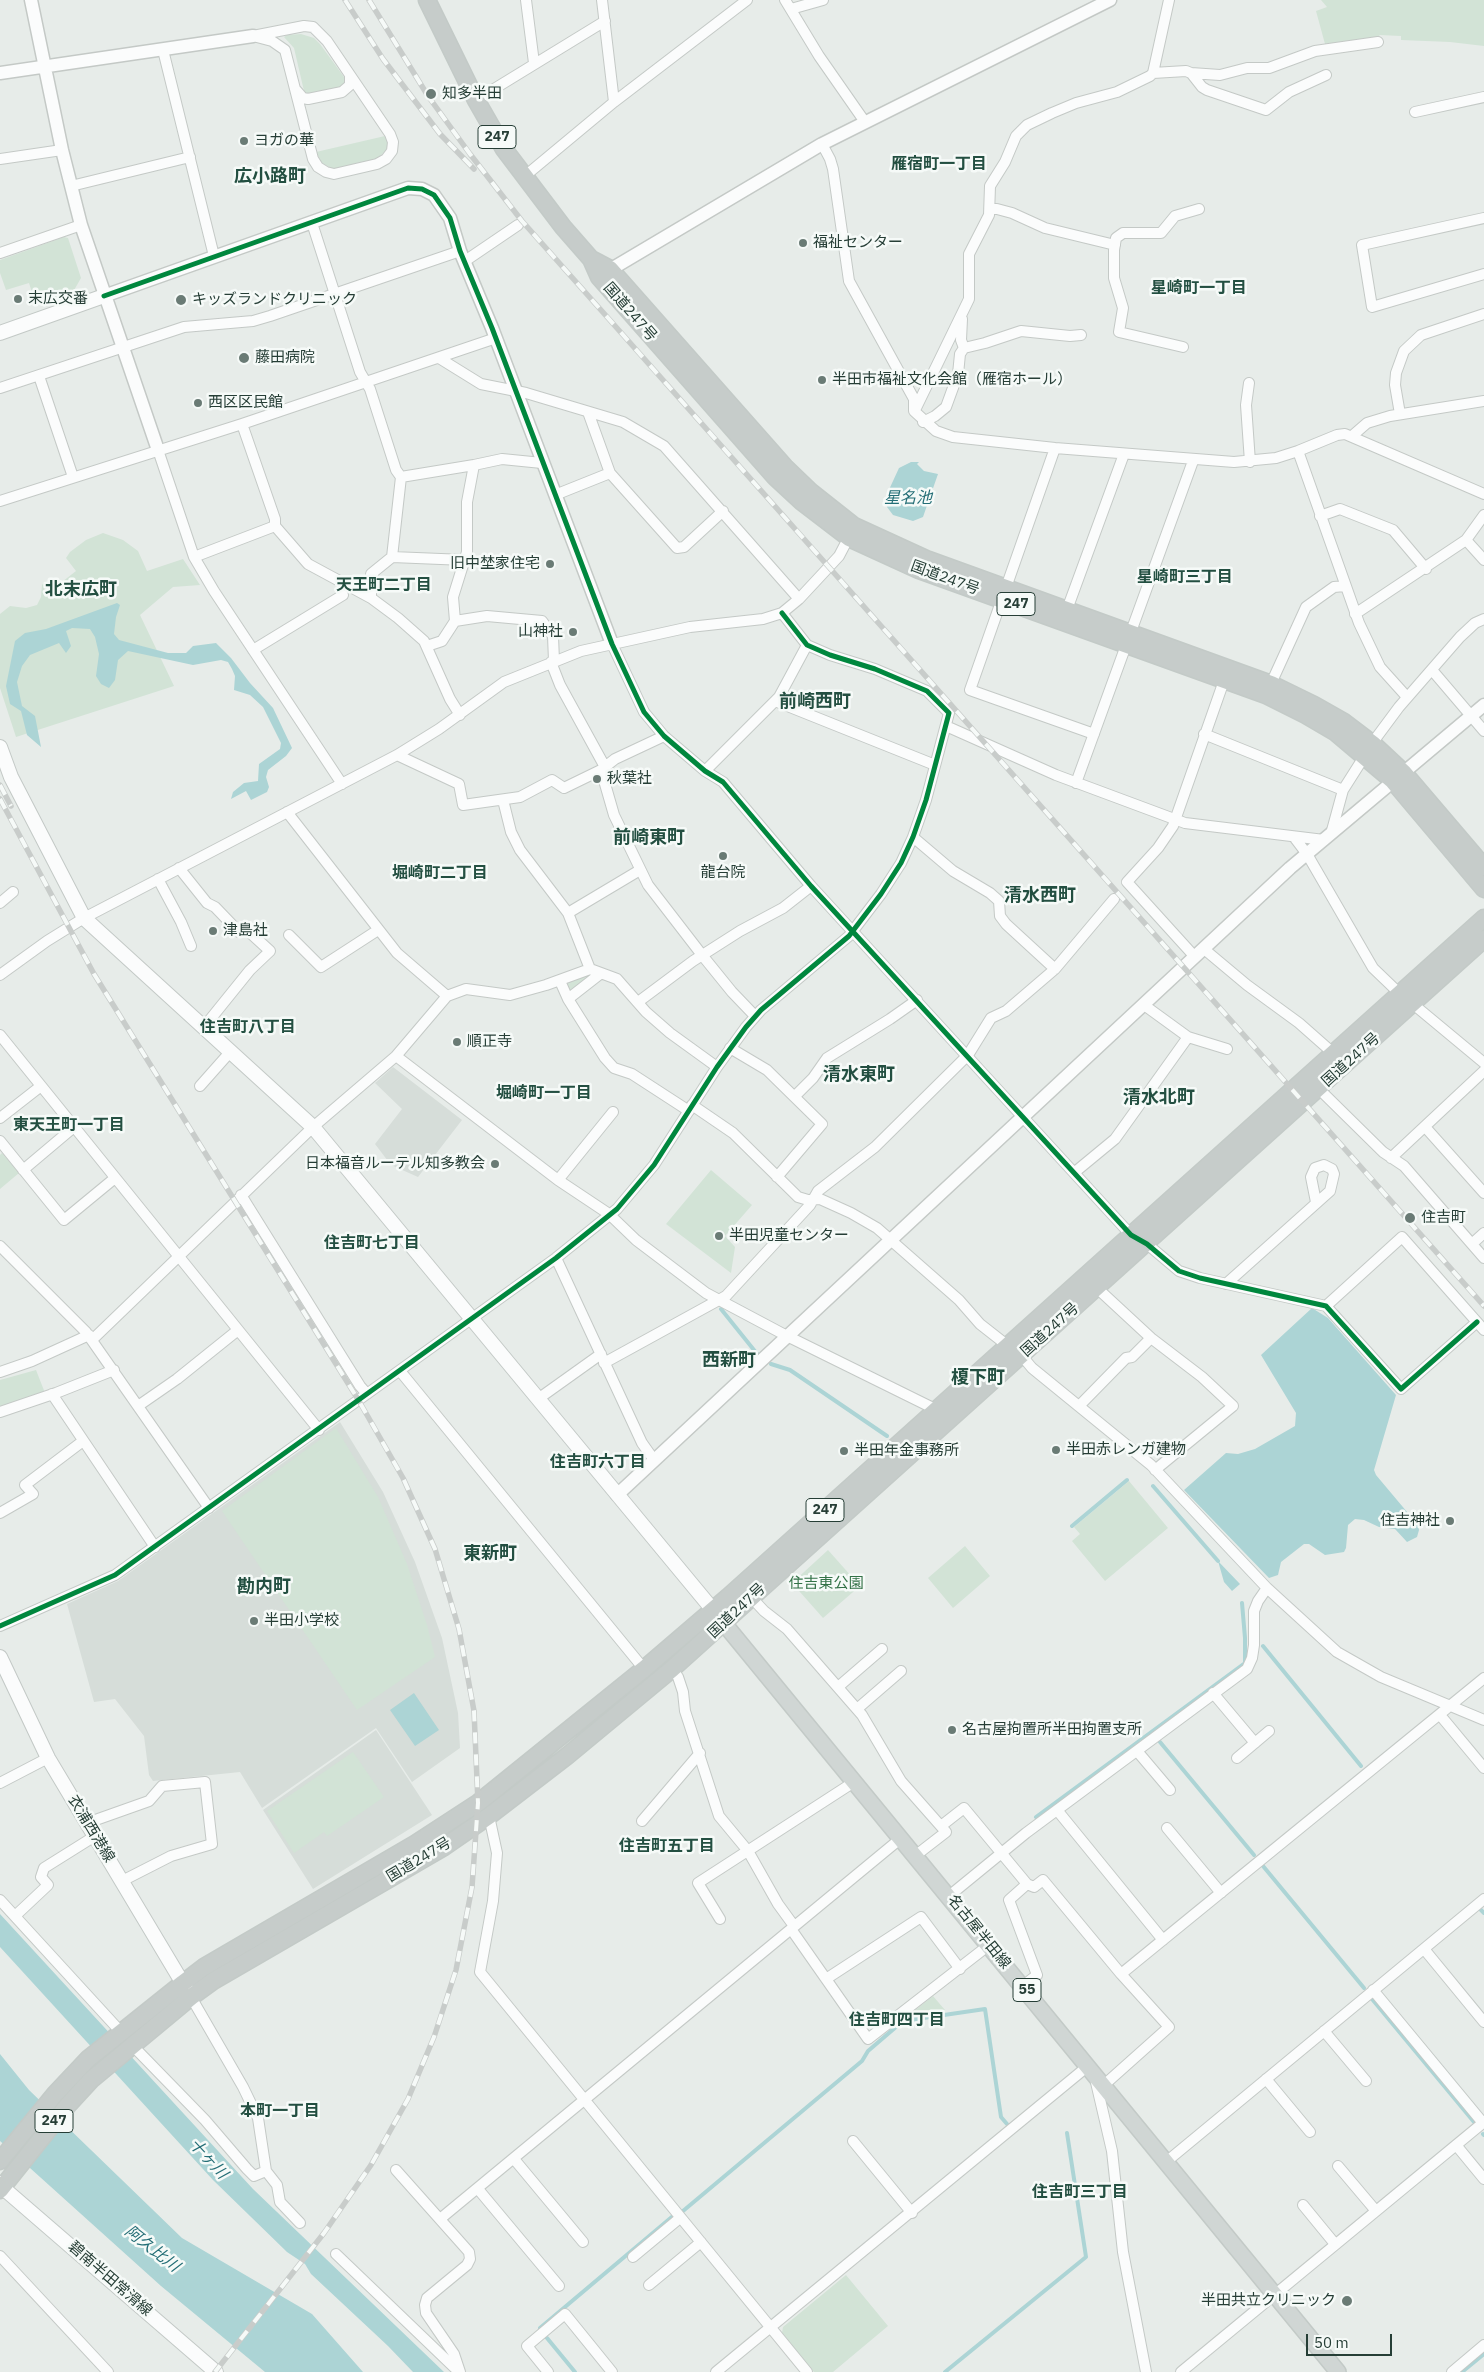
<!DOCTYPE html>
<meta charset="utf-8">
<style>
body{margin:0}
#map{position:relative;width:1484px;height:2372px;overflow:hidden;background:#e7ece9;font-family:"IBM Plex Sans",sans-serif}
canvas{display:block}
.scale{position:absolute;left:1306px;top:2334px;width:86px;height:22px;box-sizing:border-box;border:2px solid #263e36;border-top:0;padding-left:6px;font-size:15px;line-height:18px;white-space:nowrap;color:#263e36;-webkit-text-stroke:4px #f6faf8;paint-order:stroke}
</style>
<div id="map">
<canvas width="1484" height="2372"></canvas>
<div class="scale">50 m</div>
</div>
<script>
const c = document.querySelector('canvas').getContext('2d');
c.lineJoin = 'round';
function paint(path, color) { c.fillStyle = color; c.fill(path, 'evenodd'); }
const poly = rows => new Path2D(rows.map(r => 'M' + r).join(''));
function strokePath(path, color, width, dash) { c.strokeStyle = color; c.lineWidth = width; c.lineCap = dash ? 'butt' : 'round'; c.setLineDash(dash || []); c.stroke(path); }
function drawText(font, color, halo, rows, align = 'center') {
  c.font = font + ' "IBM Plex Sans","Noto Sans JP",sans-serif'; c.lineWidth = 5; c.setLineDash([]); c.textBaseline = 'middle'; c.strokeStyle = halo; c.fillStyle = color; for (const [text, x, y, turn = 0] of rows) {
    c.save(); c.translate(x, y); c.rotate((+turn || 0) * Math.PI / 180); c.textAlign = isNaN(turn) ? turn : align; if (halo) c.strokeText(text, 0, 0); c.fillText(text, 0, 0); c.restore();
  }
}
const built = poly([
 [393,1067,462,1120,418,1177,391,1165,375,1144,402,1109,375,1083],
 [340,1422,383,1492,415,1562,442,1638,458,1713,460,1748,412,1782,376,1728,262,1808,240,1772,153,1781,149,1775,144,1736,115,1699,94,1702,67,1604,118,1581],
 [376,1730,432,1815,313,1889,263,1810]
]);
const green = poly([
 [1321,0,1484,0,1484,46,1450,42,1401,40,1401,36,1380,35,1375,39,1325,44,1316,11,1327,7],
 [301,34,314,38,320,44,344,77,344,86,308,95,304,91,294,48,284,37,287,35],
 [385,136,389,142,387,150,374,161,333,169,322,163,316,152],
 [64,237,68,238,81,278,73,292,36,305,29,283,6,290,0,273,0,260],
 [103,533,123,540,138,551,147,571,183,559,200,585,173,587,140,615,174,686,16,737,0,688,0,614,10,606,26,608,37,605,41,597,42,585,46,581,53,589,76,571,66,558,70,552,86,540],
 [589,974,590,976,570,993,566,986,568,982],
 [2,1153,19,1173,0,1189,0,1155],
 [711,1170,752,1205,725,1236,735,1247,731,1273,666,1224],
 [36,1370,45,1393,0,1409,0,1380],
 [336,1428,378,1497,407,1564,427,1625,435,1657,357,1710,222,1511],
 [1129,1481,1168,1528,1105,1581,1072,1541,1080,1534,1074,1527],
 [965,1546,990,1576,953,1608,928,1578],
 [828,1550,860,1586,823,1618,792,1583],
 [353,1752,384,1797,327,1836,324,1832,294,1853,267,1811],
 [933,1996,945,2010,905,2018],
 [846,2275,888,2326,833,2372,814,2372,782,2333,783,2327]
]);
const water = poly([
 [911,462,919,462,917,464,924,471,938,474,923,517,913,521,893,515,887,507,886,501,887,494,899,468],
 [117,603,120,605,116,617,114,634,119,640,168,653,186,653,193,646,216,643,231,658,250,683,273,708,292,748,286,756,268,770,266,777,269,787,267,792,251,800,246,791,231,799,233,792,244,783,258,781,259,764,280,749,281,743,263,707,250,695,234,690,235,676,232,669,228,662,221,660,193,665,128,651,118,660,115,680,109,688,101,684,96,676,99,654,95,637,90,629,72,628,66,631,71,646,66,653,59,643,30,655,22,666,17,682,22,706,35,716,41,747,27,735,21,711,10,704,6,686,15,641,25,633,46,629],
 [1312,1308,1328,1318,1396,1395,1374,1470,1376,1475,1418,1525,1419,1530,1417,1537,1407,1542,1395,1529,1379,1527,1364,1520,1355,1519,1348,1525,1346,1548,1344,1552,1325,1555,1309,1544,1304,1544,1281,1562,1278,1575,1269,1578,1184,1490,1226,1453,1238,1454,1255,1449,1295,1426,1296,1413,1261,1355],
 [1218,1561,1240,1584,1232,1591,1224,1582],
 [414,1693,439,1730,415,1746,390,1710],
 [0,1914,253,2189,444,2372,413,2372,388,2346,311,2274,305,2264,287,2252,213,2180,0,1947],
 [0,2054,29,2090,182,2238,312,2314,363,2372,265,2372,161,2286,0,2141]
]);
const stream = poly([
 [721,1309,758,1355],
 [771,1364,790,1370,887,1436],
 [1153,1486,1218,1561],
 [1072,1526,1127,1480],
 [1263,1646,1361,1766],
 [1160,1742,1254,1855],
 [1036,1817,1245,1663,1245,1638,1242,1603],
 [1263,1866,1364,1988],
 [1481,1910,1484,1913],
 [1372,1999,1474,2122],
 [1483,2134,1484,2135],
 [683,2211,862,2061,868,2051,903,2021,985,2009,1001,2117,1007,2124],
 [540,2328,673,2216,675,2218],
 [547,2338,575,2372],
 [945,2372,1086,2257,1067,2133],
 [1462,2372,1484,2354]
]);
const minor = poly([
 [526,0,534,63],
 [602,0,614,102],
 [785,0,819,56,865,122],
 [791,9,823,0],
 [304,26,313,27,327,41,390,134,393,142,392,151,386,159,377,164,334,174,326,172,318,167,313,159,285,50,272,41,253,36,304,26],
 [163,50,214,256],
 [1153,73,1186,71,1191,73,1202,87,1207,90,1266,110,1289,92,1326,75],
 [1191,73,1220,75,1247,68,1269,68,1315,51,1378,42],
 [296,90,303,98,308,99,342,92,350,85,350,75],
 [476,100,605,21],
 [1415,112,1484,97],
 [822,144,830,159,833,169,849,281,914,399,914,411,936,431,953,437,1055,448,1234,462,1276,458,1298,451,1337,435,1345,434,1484,494],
 [0,159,62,150],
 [525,176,614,102,747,0],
 [71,186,190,157],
 [990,209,997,209,1012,213,1045,228,1115,245],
 [1484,218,1362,245,1372,307,1484,274],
 [312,223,360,372,370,389,396,470,401,477],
 [0,253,81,225],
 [465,261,518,225],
 [1183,347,1119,332,1123,308,1114,278,1114,250,1116,238,1123,233,1161,233,1175,216,1199,209],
 [964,348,985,343,1021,331,1070,336,1081,335],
 [439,358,481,384,526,393,623,422,664,446,799,599],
 [39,376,73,477],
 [1249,383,1246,405,1250,462],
 [0,388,184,327,253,321,270,316,460,251],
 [916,408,969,299,969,254,989,215,990,186,1005,162,1016,136,1027,125,1052,113,1076,103,1117,92,1150,76,1153,73,1169,0],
 [588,412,610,473,677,548,684,547,723,511],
 [1400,414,1395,385,1396,373,1404,351,1421,335,1484,314],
 [923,422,935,416,946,407,958,374,960,354,964,348,961,340,962,319],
 [242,424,275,519,275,526],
 [1352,436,1367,423,1390,416,1484,401],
 [1055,448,970,690,1094,734],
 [158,450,194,557,214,591,342,784],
 [1298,451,1359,623,1380,667,1407,697],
 [474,465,502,459,542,463],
 [555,495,610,473],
 [0,501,242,424,496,338],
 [1320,516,1340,509,1393,530,1426,569],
 [1466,540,1484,560],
 [194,557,275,526,308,564,371,598,398,618,424,641,450,699,460,715],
 [392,557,401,477,474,465,467,502,467,552,453,597,455,621,442,641,427,646],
 [371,598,371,574,392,557,465,560],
 [1355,614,1466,540,1484,515],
 [1065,615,1124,454],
 [455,621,487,616,542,621,553,636,554,661],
 [612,644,644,712,664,736,705,771,723,782,811,886,1131,1235,1147,1244,1179,1271,1200,1278,1326,1306,1401,1389,1477,1322],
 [253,650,343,595],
 [551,662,560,685,605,767],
 [1432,670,1484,731],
 [1269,688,1306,607,1334,587,1345,586],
 [775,701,935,765],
 [946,726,1056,775,1185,823,1324,840],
 [1204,734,1343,790],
 [397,755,459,784,463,805,520,797,552,780,564,788,601,770,615,759,664,736],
 [601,770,614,815,648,885,702,955,732,992,755,1016],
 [705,771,779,697,807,645],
 [1076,783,1193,461],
 [503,800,511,832,520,850,568,913,590,969],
 [287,812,397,953,447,996],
 [1331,834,1343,790,1376,738,1399,707,1460,637,1475,623,1484,619],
 [913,837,953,871,990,893,999,901,1000,916,1006,924,1055,969],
 [1294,837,1307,854,1373,968,1399,993],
 [179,868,207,903,215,907,239,932,246,929,270,951,250,970,204,1027],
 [158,879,181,922,191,946],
 [0,903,13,892],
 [568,913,640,870],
 [289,935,321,967,378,930],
 [1204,949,1247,985,1299,1023,1333,1053],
 [1195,957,1127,882,1158,848,1173,826,1226,675],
 [0,975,47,941,84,918,397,755,439,729,504,682,581,651,690,627,763,619,782,613,799,599,839,556,851,533],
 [560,981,568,999,605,1058,614,1068,632,1074,689,1111],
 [568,999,600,974],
 [638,1002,693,961,740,931,783,908,811,886],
 [1413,1004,1484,1063],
 [1144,1005,1188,1037,1227,1049],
 [0,1035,319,1430],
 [730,1048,767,1070,822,1124,777,1177],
 [396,1056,558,1180,609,1214,636,1240,706,1293,787,1336,937,1410],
 [200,1086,231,1051],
 [1319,1089,1383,1152,1404,1166,1484,1258],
 [795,1096,813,1078,827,1058,890,1019,917,1000],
 [692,1105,733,1133,798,1197,808,1200,820,1199,851,1213,877,1228,959,1300,980,1324,1008,1346],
 [0,1118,41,1086],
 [1426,1128,1484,1193],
 [0,1141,64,1220,115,1178],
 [1391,1158,1484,1071],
 [23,1170,74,1127],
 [1075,1172,1115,1139,1188,1037],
 [558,1180,613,1112],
 [241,1195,360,1386,367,1394],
 [1473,1243,1484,1233],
 [0,1246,86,1332,209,1508],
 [556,1258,642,1443,654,1460],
 [1226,1284,1330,1191,1334,1174,1332,1169,1324,1165,1315,1168,1311,1177,1316,1202],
 [1097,1288,1151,1338,1202,1377,1233,1406,1155,1470],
 [1326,1306,1402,1237,1484,1330],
 [92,1340,313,1127,396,1056,447,996,466,989,510,995,546,985,590,969,617,979,646,1012,670,1033,717,1067],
 [1022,1356,1032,1368,1151,1465,1267,1588,1337,1652,1381,1677,1484,1720],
 [604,1363,726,1296,810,1205,818,1191,875,1147,968,1055,991,1018,1006,1011,1055,969,1114,899],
 [400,1371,644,1669],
 [0,1372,32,1361,89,1335],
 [52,1394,155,1547],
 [538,1399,601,1354],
 [138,1406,177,1379,238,1330],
 [1079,1406,1126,1358,1132,1357,1151,1338],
 [0,1412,56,1393,114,1370],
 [0,1513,33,1494,25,1485,83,1441],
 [751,1597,764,1611,787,1629,862,1715,901,1781,946,1832,915,1856],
 [0,1626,115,1575,556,1258,617,1209,654,1165,717,1067,746,1027,761,1010,849,936,881,894,901,863,913,837,926,800,949,713,927,691,875,669,830,655,807,645,782,613],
 [672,1669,678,1677,683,1692,685,1711,719,1816,748,1851,778,1904,794,1926],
 [838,1687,882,1649],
 [1213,1693,1255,1743],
 [857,1709,901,1671],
 [1440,1715,1484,1768],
 [1137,1751,1170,1790],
 [1237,1758,1269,1731],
 [0,1783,48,1758],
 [1057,1810,1163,1940],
 [489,1816,497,1853,493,1901,480,1972,807,2372],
 [642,1821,700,1753],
 [87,1823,149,1801,162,1786,205,1782,212,1844,171,1856,122,1881],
 [941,1826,964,1808,1027,1884,1034,1887,1043,1880,1121,1974,1169,2027,1104,2085],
 [1167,1828,1221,1893],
 [949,1896,1026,1833,1247,1669,1252,1658,1254,1645,1254,1611,1258,1601,1267,1588],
 [0,1900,120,2031],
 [15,1916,48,1885,41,1877,44,1868,95,1836],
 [720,1919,698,1883,854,1782],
 [791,1929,868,2039,989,1945],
 [1424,1949,1484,2022],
 [1121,1974,1484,1678],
 [826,1979,921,1917,960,1969],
 [1023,1986,1037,1975,1009,1900,1027,1884],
 [1373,1990,1483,2123],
 [191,1997,243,2087,258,2118,266,2171,277,2185,280,2202,300,2223],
 [1324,2031,1366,2081],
 [132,2045,205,2120,247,2169,254,2176,266,2171],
 [1095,2078,1112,2151,1123,2252,1146,2372],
 [1266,2079,1310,2132],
 [853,2141,912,2213],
 [1456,2145,1484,2179],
 [514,2159,583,2242],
 [1166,2162,1484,1899],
 [1338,2166,1376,2211],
 [396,2170,469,2252,470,2259,467,2265,427,2298,425,2305,426,2313,454,2354,460,2372],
 [478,2189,559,2286],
 [1303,2205,1335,2244],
 [440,2219,900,1839],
 [336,2254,458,2371],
 [0,2256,108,2372],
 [633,2257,680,2218],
 [649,2285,701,2242],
 [548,2372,527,2346,565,2314,612,2372],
 [716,2372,1088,2066],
 [1181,2372,1484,2122],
 [1452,2372,1484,2345]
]);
const tertiary = poly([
 [31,0,62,150,81,225,158,450],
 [0,73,253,36],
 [603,274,822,144,1110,0],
 [104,296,408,188,422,189,434,195,450,218,460,251,492,328,612,644],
 [617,1495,1290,868,1484,705]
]);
const secondary = poly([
 [0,333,104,296],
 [0,747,11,777,84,918,313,1127,713,1610],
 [0,1657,48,1758,188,1992],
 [0,2183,2,2187,216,2372]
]);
const primary = poly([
 [713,1610,1338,2372]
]);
const trunk = poly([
 [427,0,476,100,504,149,563,227,591,259,599,277,775,477,802,502,849,538,919,570,1266,695,1306,715,1335,732,1393,781,1484,889],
 [591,259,610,269,785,467,811,492,854,526,926,559,1271,684,1314,705,1344,722,1373,744,1403,772,1484,867],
 [0,2161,55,2094,88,2059,183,1983,204,1967,415,1844,478,1803,644,1669,728,1597,1484,918],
 [0,2190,68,2105,91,2080,191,1997,213,1981,444,1847,489,1816,567,1756,672,1669,1484,939]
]);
const rail = poly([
 [345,0,383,59,440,134,474,169],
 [369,0,428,96,470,154,522,221,1484,1306],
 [0,785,11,806],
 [0,799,94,974,359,1401,403,1478,435,1549,459,1629,474,1711,478,1803,472,1887,456,1970,434,2037,408,2099,371,2165,324,2233,215,2372]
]);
const cycleway = poly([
 [104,296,408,188,422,189,434,195,450,218,460,251,492,328,612,644,644,712,664,736,705,771,723,782,811,886,1131,1235,1147,1244,1179,1271,1200,1278,1326,1306,1401,1389,1477,1322],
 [0,1626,115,1575,556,1258,617,1209,654,1165,717,1067,746,1027,761,1010,849,936,881,894,901,863,913,837,926,800,949,713,927,691,875,669,830,655,807,645,782,613]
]);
const markers = [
 [431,94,6,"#6a7b75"],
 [244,141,5,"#6a7b75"],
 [803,243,5,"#6a7b75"],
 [18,299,5,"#6a7b75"],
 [181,300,6,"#6a7b75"],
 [244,358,6,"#6a7b75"],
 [822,380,5,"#6a7b75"],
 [198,403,5,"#6a7b75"],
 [550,564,5,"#6a7b75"],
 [573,632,5,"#6a7b75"],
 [597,779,5,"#6a7b75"],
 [723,856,5,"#6a7b75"],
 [213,931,5,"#6a7b75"],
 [457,1042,5,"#6a7b75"],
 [495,1164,5,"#6a7b75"],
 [1410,1218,6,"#6a7b75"],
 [719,1236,5,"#6a7b75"],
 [1056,1450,5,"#6a7b75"],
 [844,1451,5,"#6a7b75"],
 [1450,1521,5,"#6a7b75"],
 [254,1621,5,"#6a7b75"],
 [952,1730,5,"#6a7b75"],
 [1347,2301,6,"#6a7b75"]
];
const shields = [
 [497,137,38],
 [1016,604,38],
 [825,1510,38],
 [1027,1990,28],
 [54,2121,38]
];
const shieldNames = [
 ["247",497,137],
 ["247",1016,604],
 ["247",825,1510],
 ["55",1027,1990],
 ["247",54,2121]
];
const poiNames = [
 ["知多半田",442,94],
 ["ヨガの華",254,141],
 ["福祉センター",813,243],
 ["末広交番",28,299],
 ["キッズランドクリニック",192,300],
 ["藤田病院",255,358],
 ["半田市福祉文化会館（雁宿ホール）",832,380],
 ["西区区民館",208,403],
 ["旧中埜家住宅",540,564,"right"],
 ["山神社",563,632,"right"],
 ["秋葉社",607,779],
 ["龍台院",723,873,"center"],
 ["津島社",223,931],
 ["順正寺",467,1042],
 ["日本福音ルーテル知多教会",485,1164,"right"],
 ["住吉町",1421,1218],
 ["半田児童センター",729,1236],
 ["半田赤レンガ建物",1066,1450],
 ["半田年金事務所",854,1451],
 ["住吉神社",1440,1521,"right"],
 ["半田小学校",264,1621],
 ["名古屋拘置所半田拘置支所",962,1730],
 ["半田共立クリニック",1336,2301,"right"]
];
const streetNames = [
 ["国道247号",630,312,49],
 ["国道247号",945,578,20],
 ["国道247号",1351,1060,-42],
 ["国道247号",1050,1330,-42],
 ["国道247号",737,1611,-43],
 ["衣浦西港線",91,1829,59],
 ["国道247号",419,1860,-31],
 ["名古屋半田線",979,1932,51],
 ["碧南半田常滑線",110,2279,41]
];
const parkNames = [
 ["住吉東公園",826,1584]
];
const neighbourhoodNames = [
 ["雁宿町一丁目",939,164],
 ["星崎町一丁目",1199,288],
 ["星崎町三丁目",1185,577],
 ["天王町二丁目",384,585],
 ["堀崎町二丁目",440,873],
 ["住吉町八丁目",248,1027],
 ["堀崎町一丁目",544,1093],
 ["東天王町一丁目",69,1125],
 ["住吉町七丁目",372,1243],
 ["住吉町六丁目",598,1462],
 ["住吉町五丁目",667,1846],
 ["住吉町四丁目",897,2020],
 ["本町一丁目",280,2111],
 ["住吉町三丁目",1080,2192]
];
const waterNames = [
 ["星名池",908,498],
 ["十ヶ川",208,2159,47],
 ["阿久比川",152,2249,38]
];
const quarterNames = [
 ["広小路町",270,177],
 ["北末広町",81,590],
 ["前崎西町",815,702],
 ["前崎東町",649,838],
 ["清水西町",1040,896],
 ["清水東町",859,1075],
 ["清水北町",1159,1098],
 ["西新町",729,1361],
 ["榎下町",978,1378],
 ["東新町",490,1554],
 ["勘内町",264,1587]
];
paint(built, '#d6ddd9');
paint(green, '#d2e3d6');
paint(water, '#acd4d5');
strokePath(stream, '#acd4d5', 4);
strokePath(minor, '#c4c9c6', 12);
strokePath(tertiary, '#c4c9c6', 15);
strokePath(secondary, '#c3c9c6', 16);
strokePath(primary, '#c3cac7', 18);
strokePath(trunk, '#c3cac7', 19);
strokePath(minor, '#fbfcfc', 10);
strokePath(tertiary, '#fbfcfc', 12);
strokePath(secondary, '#fbfcfc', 14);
strokePath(primary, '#d0d6d4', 15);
strokePath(trunk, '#c6ccca', 16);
strokePath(rail, '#c8ccca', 5.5);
strokePath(rail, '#f6faf8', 4, [11]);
strokePath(cycleway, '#00873e', 5);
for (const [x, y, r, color] of markers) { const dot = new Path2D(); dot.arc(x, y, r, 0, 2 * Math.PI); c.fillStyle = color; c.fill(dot); strokePath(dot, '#f6faf8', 2); }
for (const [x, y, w] of shields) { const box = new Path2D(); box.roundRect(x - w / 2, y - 11.5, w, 23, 4); c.fillStyle = '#f6faf8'; c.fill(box); strokePath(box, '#263e36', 1); }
drawText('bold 14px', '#263e36', null, shieldNames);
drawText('15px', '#263e36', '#f6faf8', poiNames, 'left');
drawText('15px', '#263e36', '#f6faf8', streetNames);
drawText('15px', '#337247', '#f6faf8', parkNames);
drawText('bold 16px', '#234f41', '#f6faf8', neighbourhoodNames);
drawText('italic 16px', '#246e76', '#f6faf8', waterNames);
drawText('bold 18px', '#234f41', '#f6faf8', quarterNames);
</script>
